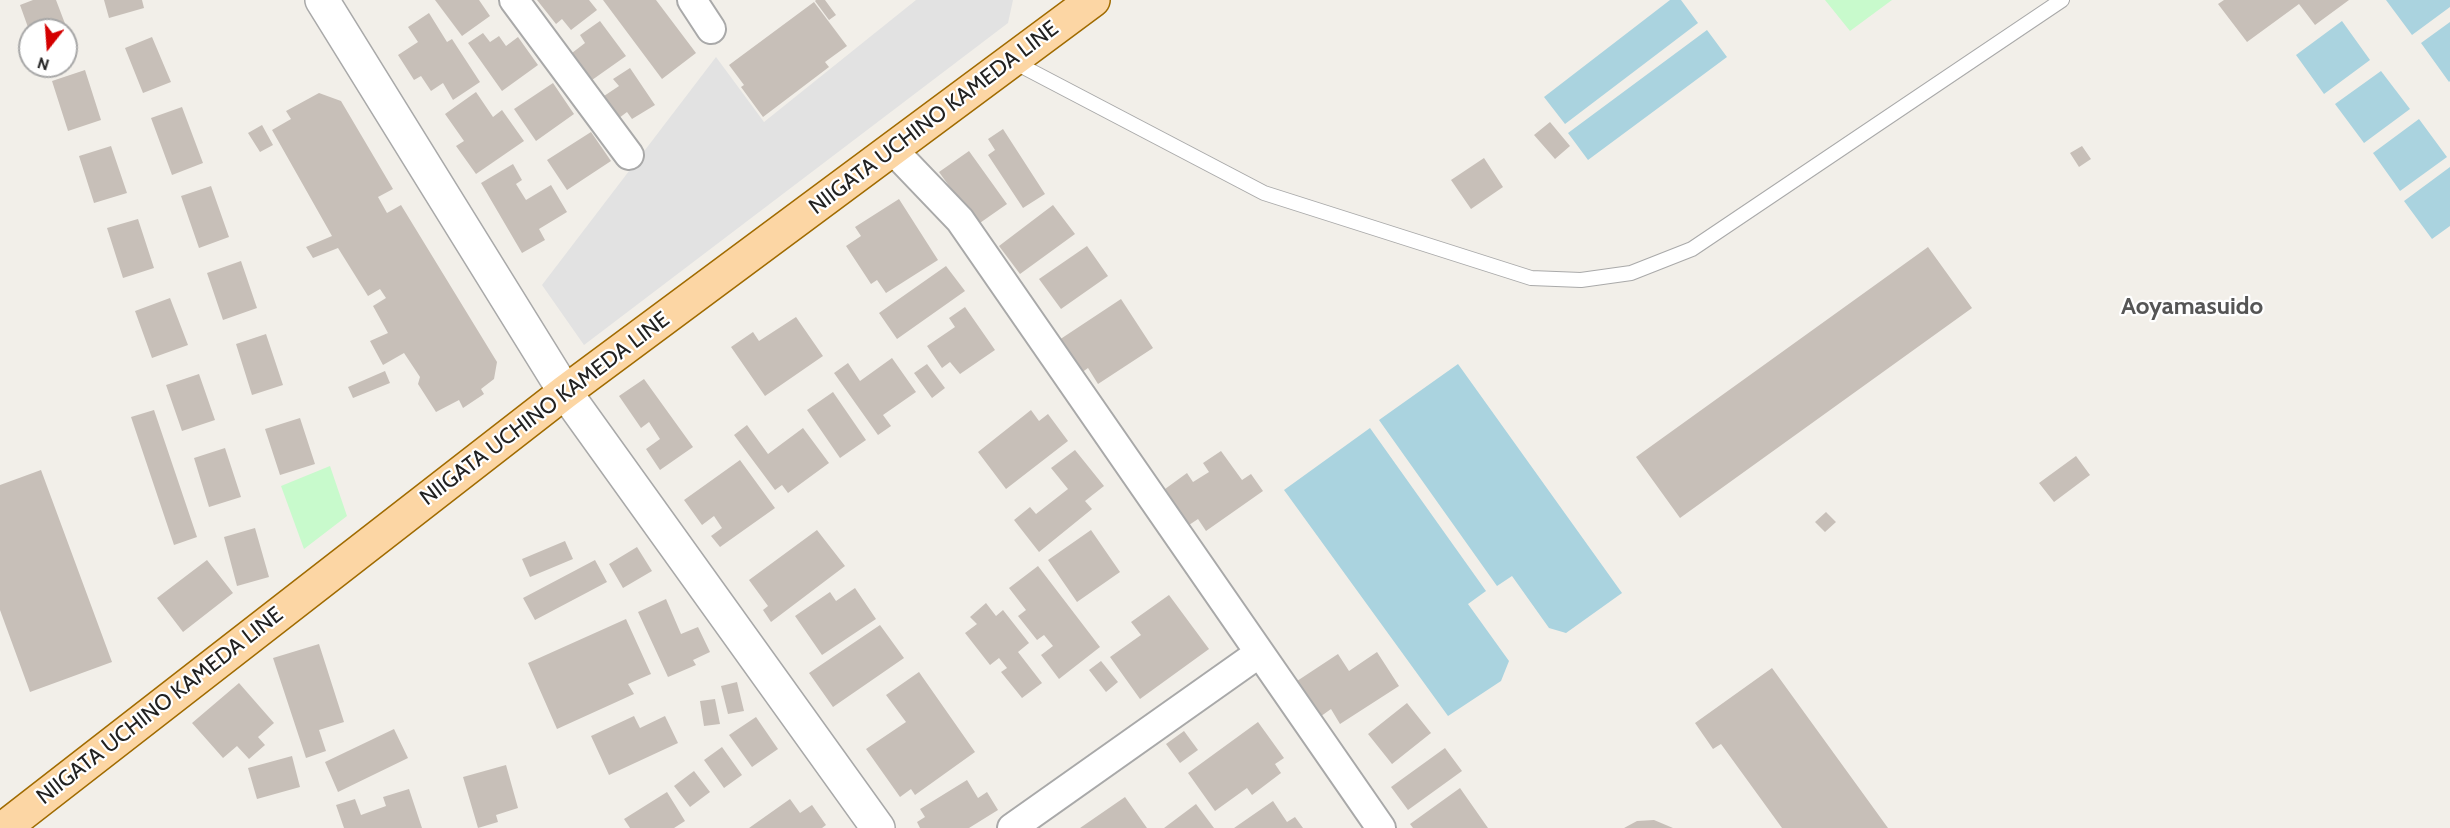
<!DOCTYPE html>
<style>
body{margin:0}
#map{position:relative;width:2450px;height:828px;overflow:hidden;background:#f2efe9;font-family:Cabin,sans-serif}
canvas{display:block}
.north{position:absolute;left:18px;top:18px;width:60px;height:60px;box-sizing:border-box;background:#fff;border:2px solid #a7a7a7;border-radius:50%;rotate:197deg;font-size:16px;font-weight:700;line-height:24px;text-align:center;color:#222}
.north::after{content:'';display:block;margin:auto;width:21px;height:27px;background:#d40000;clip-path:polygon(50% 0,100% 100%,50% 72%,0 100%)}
</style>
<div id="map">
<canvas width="2450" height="828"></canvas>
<div class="north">N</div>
</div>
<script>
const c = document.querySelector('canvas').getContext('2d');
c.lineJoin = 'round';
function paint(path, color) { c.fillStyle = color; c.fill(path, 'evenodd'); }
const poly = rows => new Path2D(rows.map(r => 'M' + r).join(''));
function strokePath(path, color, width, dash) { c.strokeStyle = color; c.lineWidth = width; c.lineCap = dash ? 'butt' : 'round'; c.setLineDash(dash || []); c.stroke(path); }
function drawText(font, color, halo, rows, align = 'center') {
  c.font = font + ' Cabin,sans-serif'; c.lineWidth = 4.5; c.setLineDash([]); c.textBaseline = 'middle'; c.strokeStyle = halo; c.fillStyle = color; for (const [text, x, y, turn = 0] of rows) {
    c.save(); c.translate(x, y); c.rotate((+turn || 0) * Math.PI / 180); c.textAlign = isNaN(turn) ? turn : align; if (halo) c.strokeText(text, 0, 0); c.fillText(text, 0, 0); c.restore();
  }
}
const park = poly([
 [1825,0,1892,0,1850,31],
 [330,466,347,516,304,549,281,486]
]);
const parking = poly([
 [916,0,1013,0,1008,23,584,345,542,285,716,57,764,122]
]);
const water = poly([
 [1670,0,1681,0,1698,23,1565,124,1544,97],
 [2386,0,2450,0,2450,7,2412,35],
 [2342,21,2370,60,2324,94,2296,55],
 [2450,22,2450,81,2449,82,2421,43],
 [1707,30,1727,57,1588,160,1568,133],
 [2381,71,2410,109,2364,143,2335,104],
 [2419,119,2447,157,2400,191,2373,153],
 [2450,167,2450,226,2432,239,2404,201],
 [1458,364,1622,593,1566,633,1549,628,1512,576,1497,586,1379,420],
 [1370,428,1486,591,1468,604,1509,661,1501,681,1448,716,1284,490]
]);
const building = poly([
 [33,0,56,0,72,42,66,44,66,30,29,30,20,5],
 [104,0,142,0,144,8,109,18],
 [435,0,479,0,490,16,462,36],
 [537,0,589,0,597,10,571,30,562,19,556,24],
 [603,0,656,0,696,53,662,79],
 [816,0,825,0,836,15,829,20,815,1],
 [2224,0,2349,0,2315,25,2299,4,2247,42,2218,4],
 [814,2,847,46,825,62,829,67,763,117,741,87,744,85,729,65],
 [429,13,447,42,452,39,480,82,453,100,443,83,431,91,421,76,414,80,398,55,418,42,408,27],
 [600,21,626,56,592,80,572,53,585,43,580,35],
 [483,33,490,42,499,36,506,46,518,37,538,65,502,91,468,43],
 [152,37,171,82,143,93,125,48],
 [630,68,655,105,632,119,627,112,619,118,604,96,619,86,613,79],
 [85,70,101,120,68,131,52,81],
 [553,83,574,114,536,141,514,109],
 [476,92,493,117,502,110,524,141,476,174,456,146,464,141,445,114],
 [319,93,341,101,393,189,378,197,387,213,401,205,497,362,494,379,481,389,484,394,463,408,459,400,436,412,418,384,420,377,404,353,383,365,370,341,388,333,373,306,386,298,380,289,368,296,338,248,313,258,306,247,332,236,272,130,291,119,286,111],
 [182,107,203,163,172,175,151,118],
 [1550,122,1570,146,1555,159,1534,135],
 [262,125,273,145,260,152,248,133],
 [1003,129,1045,194,1023,208,988,155,995,150,988,139],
 [591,132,611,161,567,190,547,160],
 [111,146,127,193,94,203,79,156],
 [2082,146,2091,159,2079,167,2070,153],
 [969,151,1007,204,977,225,939,172],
 [1484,158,1503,187,1471,209,1451,180],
 [513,164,522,180,516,184,526,200,551,185,567,212,539,229,545,240,522,253,481,183],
 [211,186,229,237,199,248,181,196],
 [899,199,938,260,886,293,877,280,871,284,846,246,861,236,855,227],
 [1053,205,1075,234,1020,274,999,246],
 [138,219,154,268,123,278,107,228],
 [1087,246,1108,276,1061,309,1039,279],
 [1928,247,1972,308,1680,518,1636,457],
 [241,261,257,308,223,320,207,273],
 [946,266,965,291,897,339,879,313],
 [170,298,188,345,152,358,135,311],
 [1121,299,1153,348,1098,384,1088,368,1081,373,1059,340],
 [965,307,995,350,960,374,950,362,942,368,927,346,955,327,949,318],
 [796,317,823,356,765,396,731,347,753,332,759,341],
 [266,334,283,385,252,395,236,344],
 [892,358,916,392,883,415,891,426,878,435,834,373,848,363,860,381],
 [927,364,945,388,932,398,914,373],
 [385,371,390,383,353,398,348,387],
 [199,374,215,420,182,431,166,385],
 [644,379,693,447,660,470,646,449,660,439,649,422,641,428,619,396],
 [833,392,866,440,840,458,807,410],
 [154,410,197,537,174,545,131,417],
 [1031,410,1039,421,1048,414,1068,441,1006,489,978,452],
 [300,418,315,464,280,475,265,429],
 [747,425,768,454,803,428,829,463,788,493,782,485,775,490,734,435],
 [225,448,241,497,209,507,194,458],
 [1075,450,1104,486,1085,501,1092,509,1039,552,1014,520,1030,507,1036,514,1068,489,1051,468],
 [1221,451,1242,480,1251,474,1263,491,1206,531,1198,519,1189,525,1165,489,1187,473,1193,482,1209,472,1203,463],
 [2076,456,2090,475,2054,502,2039,483],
 [740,460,775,508,720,547,711,536,722,528,714,516,702,525,684,500],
 [41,470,112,662,30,692,0,610,0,485],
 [1826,512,1836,522,1825,532,1815,522],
 [255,528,269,577,237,586,224,537],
 [817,530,845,566,771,622,763,610,768,606,749,580],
 [1091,530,1120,572,1077,602,1048,560],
 [565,541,573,559,530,577,522,559],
 [637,547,652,571,623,588,609,564],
 [207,560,233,593,183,632,157,598],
 [595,560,607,582,535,620,523,598],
 [1038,566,1100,647,1059,679,1041,655,1053,646,1044,635,1037,640,1018,616,1026,610,1009,588],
 [855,588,876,619,822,655,795,616,830,592,836,601],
 [1169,595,1209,649,1140,699,1110,657,1141,635,1131,622],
 [666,599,681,634,698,627,710,652,693,660,696,665,668,677,638,612],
 [986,603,996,616,1003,610,1029,643,1018,652,1042,683,1022,698,1001,672,1007,668,999,658,990,665,965,633,977,624,970,617],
 [626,619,651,674,628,684,634,694,557,729,528,663],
 [880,625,904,658,833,707,809,673],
 [319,644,344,722,319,730,326,751,306,758,273,658],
 [1377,652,1399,686,1340,724,1331,709,1317,719,1294,683,1338,654,1349,671],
 [1101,661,1118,682,1106,692,1089,670],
 [1772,668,1888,828,1782,828,1721,744,1713,749,1695,723],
 [919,672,975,752,915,795,911,789,900,797,866,749,906,722,886,695],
 [737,682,744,711,728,714,721,686],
 [239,683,274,723,258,737,265,745,249,759,237,746,223,758,192,723],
 [715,699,720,724,704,726,700,701],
 [1407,703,1431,733,1392,764,1368,734],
 [634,716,640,728,665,716,678,743,609,775,591,736],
 [756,717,778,749,752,767,729,735],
 [1258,722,1284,758,1275,764,1281,773,1252,795,1247,788,1215,811,1188,773],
 [394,729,408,758,338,792,325,762],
 [1184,731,1198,750,1180,763,1166,744],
 [722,747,742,775,724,788,704,760],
 [1445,748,1462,771,1408,810,1391,787],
 [292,756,300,787,257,799,248,768],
 [506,765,518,808,496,815,498,822,478,828,463,777],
 [694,771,710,792,690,807,674,786],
 [967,780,978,798,987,792,998,810,969,828,920,828,917,822,925,817,920,809],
 [1460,788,1488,828,1413,828,1410,824],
 [409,789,422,828,344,828,336,805,355,799,361,815,386,806,383,797],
 [667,792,685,821,674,828,630,828,624,819],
 [1125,797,1147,828,1080,828],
 [790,799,800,813,812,805,826,825,822,828,749,828],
 [1273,801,1287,822,1295,817,1303,828,1234,828],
 [1196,804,1214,828,1164,828],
 [1654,820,1673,828,1624,828,1637,821]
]);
const service = poly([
 [1012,61,1264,193,1531,278,1581,280,1631,273,1692,249,2062,0]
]);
const minor = poly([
 [514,0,629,155],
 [692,0,711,29],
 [892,149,960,220,1381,828],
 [1012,828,1258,654]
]);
const tertiary = poly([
 [322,0,565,392,878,828]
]);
const primary = poly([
 [4,828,565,392,1093,0]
]);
const streetNames = [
 ["NIIGATA UCHINO KAMEDA LINE",934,118,-37],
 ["NIIGATA UCHINO KAMEDA LINE",545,409,-37],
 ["NIIGATA UCHINO KAMEDA LINE",160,706,-38]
];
const neighbourhoodNames = [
 ["Aoyamasuido",2192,307]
];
paint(park, '#c8facc');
paint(parking, '#e2e2e2');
paint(water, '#aad3df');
paint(building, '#c7bfb8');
strokePath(service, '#a9a9a9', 16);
strokePath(minor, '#a9a9a9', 32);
strokePath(tertiary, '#a9a9a9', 36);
strokePath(primary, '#a06b00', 36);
strokePath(service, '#fff', 14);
strokePath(minor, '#fff', 28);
strokePath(tertiary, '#fff', 33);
strokePath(primary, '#fcd6a4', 33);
drawText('22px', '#222', '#fff', streetNames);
drawText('bold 24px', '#555', '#fff', neighbourhoodNames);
</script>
